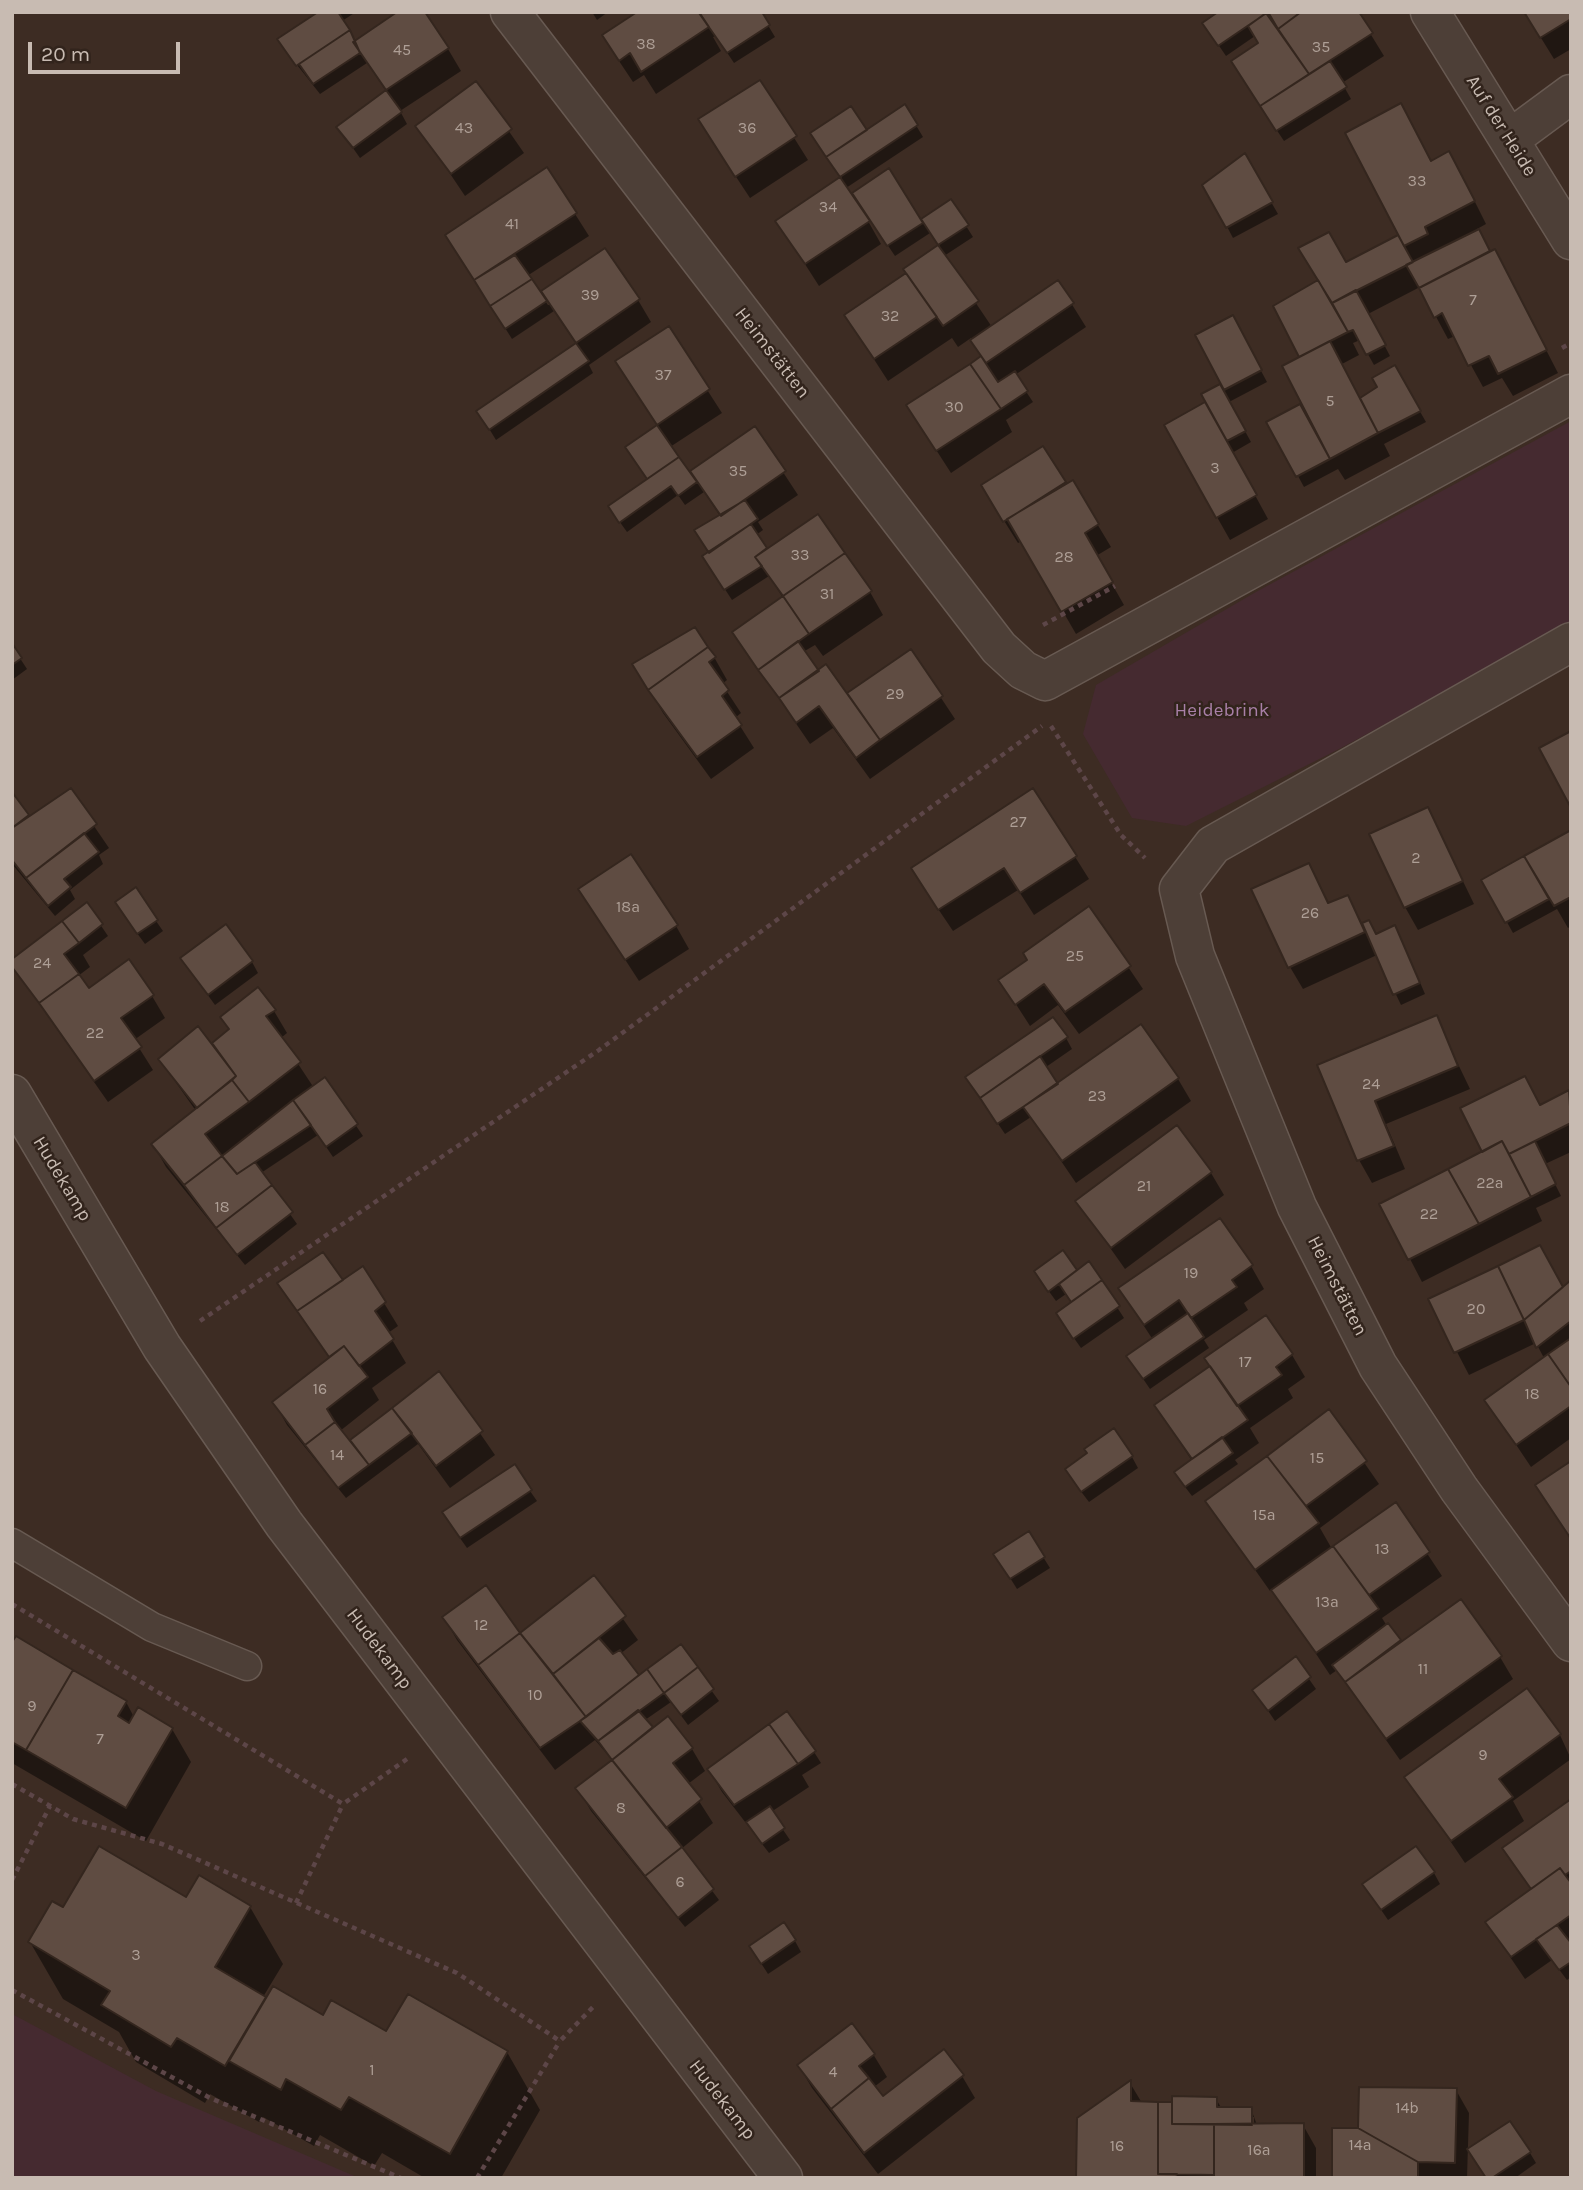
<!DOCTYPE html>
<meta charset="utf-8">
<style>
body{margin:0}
#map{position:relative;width:1583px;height:2190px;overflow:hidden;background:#3d2c23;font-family:Karla,sans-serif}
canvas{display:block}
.frame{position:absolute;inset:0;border:14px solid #c8bbb2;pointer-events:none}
.scale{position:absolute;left:28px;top:42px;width:152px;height:32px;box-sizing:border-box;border:4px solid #c8bbb2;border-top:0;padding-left:9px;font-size:21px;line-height:24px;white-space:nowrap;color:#c8bbb2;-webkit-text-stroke:5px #32241c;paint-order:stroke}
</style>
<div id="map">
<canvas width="1583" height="2190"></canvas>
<div class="frame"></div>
<div class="scale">20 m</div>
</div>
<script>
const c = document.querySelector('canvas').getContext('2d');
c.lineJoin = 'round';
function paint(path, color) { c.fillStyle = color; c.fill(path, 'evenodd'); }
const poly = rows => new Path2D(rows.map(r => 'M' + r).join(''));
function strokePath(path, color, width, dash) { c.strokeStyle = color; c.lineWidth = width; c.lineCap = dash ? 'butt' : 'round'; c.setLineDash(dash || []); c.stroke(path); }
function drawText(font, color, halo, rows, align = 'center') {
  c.font = font + ' Karla,sans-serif'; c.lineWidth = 5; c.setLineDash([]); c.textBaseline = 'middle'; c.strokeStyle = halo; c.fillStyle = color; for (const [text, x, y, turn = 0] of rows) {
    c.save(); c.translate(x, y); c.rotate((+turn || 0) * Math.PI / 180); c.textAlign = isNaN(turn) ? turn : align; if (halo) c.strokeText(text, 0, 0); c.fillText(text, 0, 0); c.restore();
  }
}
const green = poly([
 [1571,421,1571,623,1341,748,1186,826,1132,818,1083,734,1096,685,1256,592],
 [14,2015,156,2091,359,2178,12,2178]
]);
const shadow = poly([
 [321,12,356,12,342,21,356,42,448,49,461,71,400,111,407,124,360,158,338,127,386,91,367,63,320,94,286,51],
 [592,12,608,12,597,20],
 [703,12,760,12,775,37,734,63,716,36,713,37,721,51,656,94,644,75,633,82,617,58],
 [1221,12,1357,12,1384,56,1342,83,1351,99,1284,141,1246,84,1260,44,1255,36,1226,56,1211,34],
 [1525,12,1571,12,1571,49,1554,59],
 [759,82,808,160,750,198,713,142],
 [476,84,524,153,465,196,418,126],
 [905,107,923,137,846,188,859,208,920,222,951,202,973,237,944,256,992,327,1058,282,1086,327,1015,375,1033,402,1006,420,1012,432,951,473,922,428,972,365,982,357,971,338,958,347,952,338,888,381,846,316,908,274,906,269,940,246,930,233,895,256,870,219,868,221,881,244,819,286,778,222,842,178,819,145,866,132],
 [1244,155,1278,214,1233,238,1205,185],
 [1432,162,1462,176,1486,224,1477,229,1488,250,1424,283,1424,287,1507,274,1558,373,1513,396,1502,378,1483,387,1455,336,1448,339,1420,287,1368,314,1390,356,1374,365,1360,340,1353,343,1359,355,1342,364,1360,399,1379,388,1395,368,1426,422,1384,444,1390,456,1345,480,1338,469,1304,487,1269,423,1325,453,1328,451,1302,357,1275,307,1401,236],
 [547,170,589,236,527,276,548,305,638,300,651,322,589,365,593,373,496,440,485,422,576,344,554,311,512,339,461,258],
 [1238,328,1267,382,1229,402,1251,442,1232,453,1268,519,1230,540,1217,517,1210,414,1213,412,1203,395,1223,384],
 [668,329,722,413,670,447,694,480,754,428,798,495,758,522,763,530,756,535,767,551,870,592,883,615,823,656,815,645,803,652,818,673,846,695,910,651,955,719,870,779,833,728,810,744,741,643,783,598,769,576,732,600,711,568,711,554,720,516,704,492,685,505,678,495,627,532,617,518,649,480,633,458,658,426,630,384],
 [1043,449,1065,484,1072,482,1111,547,1096,556,1124,605,1076,634,1022,541,1018,543,996,508],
 [12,646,27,669,12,680],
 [714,657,727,680,722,684,741,713,735,718,754,748,711,779,663,713,635,665],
 [1033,790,1089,879,1034,915,1018,890,953,931,926,891],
 [70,791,109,848,99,855,103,864,70,890,75,899,55,916,12,864,12,795,30,819],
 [1428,809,1474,904,1418,930,1405,907],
 [1571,832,1571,926,1568,928,1557,909,1513,933,1484,881],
 [1309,865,1330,905,1347,897,1363,925,1369,922,1376,935,1401,938,1425,994,1401,1005,1377,955,1303,989,1290,967],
 [580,890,676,926,689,949,639,981],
 [87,905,108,936,83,955,90,967,78,976,89,991,152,996,165,1018,134,1040,153,1070,108,1102,12,965],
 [1089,909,1143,989,1079,1034,1058,1005,1030,1026,1001,981,1029,961],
 [123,914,156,921,163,931,145,944],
 [252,962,258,973,215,1005,189,969],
 [274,1011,287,1033,281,1038,314,1088,325,1080,363,1136,333,1157,318,1135,261,1173,297,1224,245,1265,166,1167,153,1144,196,1111,160,1060,211,1045,230,1031,222,1017],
 [1436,1018,1470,1089,1386,1124,1405,1169,1372,1183,1359,1160,1319,1066],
 [1066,1038,1072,1049,1046,1067,1057,1085,1178,1079,1191,1101,1076,1183,1031,1117,1005,1134,967,1078],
 [1568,1093,1571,1098,1571,1152,1545,1164,1561,1196,1536,1208,1542,1221,1422,1282,1382,1205,1485,1152,1540,1106],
 [1211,1173,1224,1195,1125,1269,1077,1201],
 [1062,1252,1077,1273,1089,1264,1124,1318,1081,1348,1064,1324,1073,1303,1066,1294,1056,1301,1042,1282],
 [1251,1266,1264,1289,1244,1303,1248,1310,1204,1340,1209,1348,1150,1389,1135,1367,1153,1340,1120,1289],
 [343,1282,384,1303,398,1326,388,1333,406,1363,372,1388,379,1400,340,1431,350,1442,439,1374,495,1455,450,1488,418,1444,346,1498,287,1425,274,1402,330,1359,306,1323],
 [1571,1283,1571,1438,1531,1467,1486,1400,1544,1358,1536,1343,1469,1375,1430,1300,1563,1289],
 [1292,1355,1305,1377,1288,1389,1293,1398,1250,1428,1259,1443,1235,1460,1238,1464,1192,1496,1182,1483,1192,1461,1156,1406],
 [1329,1412,1379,1484,1320,1528,1332,1549,1395,1505,1442,1576,1382,1618,1387,1626,1401,1644,1500,1657,1513,1679,1400,1760,1337,1670,1330,1675,1273,1589,1270,1591,1207,1502],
 [1132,1457,1138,1468,1089,1502,1073,1481],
 [530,1491,537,1501,467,1548,450,1524],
 [1028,1533,1050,1568,1017,1589,1002,1565],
 [593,1577,638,1640,620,1654,639,1678,680,1647,719,1701,688,1725,671,1702,645,1720,653,1730,692,1749,705,1771,688,1784,713,1823,681,1849,719,1900,685,1927,591,1811,578,1789,613,1761,595,1740,555,1770,457,1640,444,1618,520,1635],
 [12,1646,126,1702,134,1717,172,1729,191,1762,146,1841,12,1763],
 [1295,1659,1316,1689,1275,1721,1254,1690],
 [1527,1690,1560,1735,1571,1759,1513,1801,1524,1821,1465,1863,1407,1777],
 [814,1752,821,1763,802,1775,809,1787,771,1812,790,1840,769,1853,722,1792,709,1770],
 [1571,1801,1571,1977,1567,1980,1552,1960,1525,1979,1487,1923,1532,1891,1505,1849],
 [1434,1873,1440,1884,1388,1920,1364,1885],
 [186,1899,250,1907,283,1964,263,1997,267,1999,387,2033,507,2052,540,2110,501,2178,425,2178,382,2153,374,2166,320,2135,314,2146,263,2117,259,2122,210,2094,205,2103,136,2062,119,2032,63,1999,30,1942,64,1909],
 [795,1941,801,1952,768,1974,757,1957],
 [873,2054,887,2077,874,2087,882,2098,962,2076,975,2098,878,2174,812,2088,799,2066],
 [1130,2083,1142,2103,1173,2104,1216,2099,1222,2109,1251,2109,1257,2125,1303,2125,1316,2148,1316,2178,1077,2178],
 [1250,2117,1254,2117,1254,2132],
 [1456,2090,1469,2113,1467,2178,1334,2178,1360,2130],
 [1530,2153,1536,2163,1515,2178,1487,2178]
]);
const building = poly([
 [318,12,338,12,350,30,296,66,277,39,318,12],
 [397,12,425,12,449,48,386,90,353,42,397,12],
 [637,12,699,12,709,27,641,72,630,53,619,61,602,35,637,12],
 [762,12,770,25,727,53,699,13,762,12],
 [1218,12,1268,12,1218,46,1202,23,1218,12],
 [1268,12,1301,12,1278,29,1268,12],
 [1301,12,1359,12,1373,33,1309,74,1278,29,1301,12],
 [1524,12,1571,12,1571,19,1540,38,1524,12],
 [1266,13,1309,74,1260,106,1231,61,1258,43,1248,26,1266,13],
 [350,30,360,53,313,84,299,64,350,30],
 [1330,61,1347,87,1276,131,1260,106,1330,61],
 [760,80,797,136,735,177,698,119,760,80],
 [476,81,512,129,451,174,415,126,476,81],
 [386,90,402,112,353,148,336,127,386,90],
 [1401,103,1431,161,1449,151,1475,201,1425,227,1428,234,1404,246,1345,133,1401,103],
 [905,104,918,125,840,177,826,157,905,104],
 [851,106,867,130,826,157,810,133,851,106],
 [1245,153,1273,202,1226,228,1202,185,1245,153],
 [547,167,577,213,474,280,445,235,547,167],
 [889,168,923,223,887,246,852,193,889,168],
 [840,177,870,221,805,264,775,221,840,177],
 [951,199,969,225,938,245,921,219,951,199],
 [1479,229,1490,251,1419,288,1406,265,1479,229],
 [1329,232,1346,262,1398,235,1413,262,1332,303,1298,248,1329,232],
 [938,245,979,301,943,326,903,269,938,245],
 [605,248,640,299,576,343,541,291,605,248],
 [1495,249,1547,350,1498,374,1489,356,1468,366,1442,313,1434,318,1419,288,1495,249],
 [515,255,532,279,490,306,474,280,515,255],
 [906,273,937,317,874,359,844,315,906,273],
 [532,279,547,301,505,329,490,306,532,279],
 [1058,280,1074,303,986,363,970,340,1058,280],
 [1318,280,1348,332,1299,357,1273,306,1318,280],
 [1356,290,1386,345,1366,355,1353,330,1348,332,1332,303,1356,290],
 [1233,315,1262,370,1224,390,1195,335,1233,315],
 [669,326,710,389,657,425,615,361,669,326],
 [1330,341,1378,433,1330,459,1282,366,1330,341],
 [576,343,589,361,489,430,476,411,576,343],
 [981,356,998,382,1015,371,1028,391,1001,409,970,364,981,356],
 [970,364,1001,409,936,451,906,405,970,364],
 [1395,365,1421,411,1378,433,1360,398,1377,387,1372,378,1395,365],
 [1220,384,1246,431,1227,441,1201,394,1220,384],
 [1205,402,1257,495,1216,518,1164,425,1205,402],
 [1300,404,1330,459,1296,477,1266,422,1300,404],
 [657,425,679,457,647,479,625,447,657,425],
 [755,426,786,471,721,516,690,471,755,426],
 [1043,446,1066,482,1003,522,981,485,1043,446],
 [679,457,697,482,678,496,671,486,619,523,608,506,679,457],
 [1073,480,1099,524,1085,533,1113,582,1061,612,1007,519,1073,480],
 [745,500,758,519,709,553,694,530,745,500],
 [818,514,845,553,783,596,755,557,818,514],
 [751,524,767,548,755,557,762,566,724,590,702,556,751,524],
 [845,553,872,591,809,634,783,596,845,553],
 [783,596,809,634,758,670,732,632,783,596],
 [695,627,708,647,648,690,632,664,695,627],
 [798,641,819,671,779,698,758,670,798,641],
 [12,643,22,658,12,665,12,643],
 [708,647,716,657,709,662,729,690,722,696,742,725,697,757,648,690,708,647],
 [911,649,943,696,880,740,847,693,911,649],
 [826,664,880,740,856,758,819,706,796,723,779,698,826,664],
 [1571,731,1571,808,1539,748,1571,731],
 [71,788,97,824,26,878,12,860,12,828,71,788],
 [1033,788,1077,856,1020,893,1004,868,938,910,911,868,1033,788],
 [12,792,29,815,12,828,12,792],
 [1428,807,1463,881,1404,908,1369,834,1428,807],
 [1571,830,1571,897,1554,906,1524,856,1571,830],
 [84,833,99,852,64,879,71,887,48,906,26,878,84,833],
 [631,854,678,925,625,960,578,889,631,854],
 [1524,856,1549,899,1505,923,1481,880,1524,856],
 [1309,863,1328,903,1348,895,1365,932,1288,968,1251,889,1309,863],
 [136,887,158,920,137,934,115,902,136,887],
 [87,902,103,924,79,943,62,921,87,902],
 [1089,906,1131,966,1065,1012,1044,984,1015,1005,998,980,1027,960,1023,953,1089,906],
 [1369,920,1376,934,1395,925,1420,983,1393,995,1362,923,1369,920],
 [62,921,79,943,64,954,79,974,39,1003,12,967,12,959,62,921],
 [226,924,253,961,208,995,180,958,226,924],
 [129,959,154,995,121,1018,142,1047,94,1081,39,1003,79,974,89,988,129,959],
 [258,987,276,1010,266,1016,301,1062,249,1102,232,1080,236,1076,212,1043,229,1029,220,1017,258,987],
 [1437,1015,1458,1066,1375,1101,1394,1146,1357,1161,1317,1065,1437,1015],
 [1053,1017,1068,1037,980,1098,965,1077,1053,1017],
 [1141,1024,1179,1078,1062,1161,1023,1107,1141,1024],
 [198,1026,236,1076,197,1108,158,1059,198,1026],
 [1040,1056,1058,1084,997,1124,980,1098,1040,1056],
 [1525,1076,1540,1105,1569,1090,1571,1123,1509,1154,1502,1141,1482,1152,1460,1108,1525,1076],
 [325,1077,358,1124,326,1147,293,1100,325,1077],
 [232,1080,249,1102,205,1134,222,1156,184,1185,151,1144,232,1080],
 [293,1100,311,1125,237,1174,222,1156,293,1100],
 [1177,1125,1212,1172,1111,1248,1075,1201,1177,1125],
 [1502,1141,1531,1197,1479,1224,1448,1169,1502,1141],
 [1535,1141,1556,1184,1531,1197,1509,1154,1535,1141],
 [222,1156,237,1174,255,1162,272,1185,216,1228,184,1185,222,1156],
 [1448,1169,1479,1224,1408,1260,1379,1204,1448,1169],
 [272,1185,293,1212,237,1255,216,1228,272,1185],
 [1220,1218,1253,1265,1232,1280,1237,1287,1191,1318,1179,1300,1144,1325,1118,1288,1220,1218],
 [1540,1245,1563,1287,1524,1320,1498,1266,1540,1245],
 [1063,1250,1077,1270,1048,1292,1034,1271,1063,1250],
 [323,1252,343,1280,297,1311,277,1283,323,1252],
 [1089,1261,1102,1280,1071,1302,1059,1284,1089,1261],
 [363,1266,386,1302,375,1311,394,1339,359,1366,344,1346,329,1357,297,1311,363,1266],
 [1498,1266,1524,1320,1454,1353,1428,1299,1498,1266],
 [1102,1280,1120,1306,1073,1339,1056,1313,1102,1280],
 [1571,1280,1571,1321,1536,1348,1524,1320,1571,1280],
 [1188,1313,1204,1337,1143,1379,1126,1356,1188,1313],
 [1266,1315,1293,1354,1276,1367,1282,1375,1237,1406,1204,1358,1266,1315],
 [1571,1338,1571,1387,1548,1354,1571,1338],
 [344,1346,368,1377,327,1409,335,1422,305,1445,272,1402,344,1346],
 [1548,1354,1571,1387,1571,1406,1516,1445,1484,1400,1548,1354],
 [1210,1366,1248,1420,1192,1459,1154,1405,1210,1366],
 [439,1371,483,1431,436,1466,392,1408,439,1371],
 [392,1408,412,1433,369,1465,350,1440,392,1408],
 [1329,1409,1367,1461,1306,1506,1267,1456,1329,1409],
 [335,1422,369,1465,338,1488,305,1445,335,1422],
 [1114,1428,1133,1456,1081,1492,1065,1469,1087,1453,1084,1449,1114,1428],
 [1222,1437,1233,1453,1185,1487,1174,1472,1222,1437],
 [1267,1456,1319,1523,1255,1570,1205,1501,1267,1456],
 [1571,1461,1571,1539,1535,1485,1571,1461],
 [515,1464,532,1490,460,1538,442,1512,515,1464],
 [1396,1502,1430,1552,1369,1595,1333,1546,1396,1502],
 [1029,1531,1045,1557,1010,1579,993,1554,1029,1531],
 [1333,1546,1379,1609,1316,1653,1271,1590,1333,1546],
 [594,1575,626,1616,553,1674,520,1633,594,1575],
 [486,1585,520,1633,478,1665,442,1617,486,1585],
 [1461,1599,1502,1656,1386,1739,1345,1682,1461,1599],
 [1388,1623,1401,1640,1345,1682,1332,1665,1388,1623],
 [520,1633,586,1717,540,1748,478,1665,520,1633],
 [16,1636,73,1670,26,1750,12,1742,12,1642,16,1636],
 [599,1638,613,1654,620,1650,639,1675,586,1717,553,1674,599,1638],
 [681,1644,698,1667,664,1693,647,1669,681,1644],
 [1296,1656,1311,1677,1268,1711,1252,1690,1296,1656],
 [698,1667,714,1689,681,1715,664,1693,698,1667],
 [647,1669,664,1693,598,1741,580,1721,647,1669],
 [73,1670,127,1701,118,1716,129,1723,138,1707,173,1728,126,1808,26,1750,73,1670],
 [1527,1688,1561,1734,1499,1779,1513,1797,1451,1841,1404,1777,1527,1688],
 [638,1710,653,1727,612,1760,598,1741,638,1710],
 [787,1711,816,1751,798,1764,769,1724,787,1711],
 [668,1716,693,1748,673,1763,702,1799,666,1828,612,1760,668,1716],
 [769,1724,798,1764,734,1805,707,1769,769,1724],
 [612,1760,682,1847,645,1876,575,1788,612,1760],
 [1571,1799,1571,1871,1565,1875,1560,1868,1531,1889,1502,1848,1571,1799],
 [770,1806,785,1828,762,1844,746,1822,770,1806],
 [99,1846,186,1897,199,1875,251,1906,215,1967,266,1997,225,2066,177,2038,171,2047,101,2005,110,1991,28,1942,52,1901,63,1907,99,1846],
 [1416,1846,1435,1872,1381,1910,1362,1884,1416,1846],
 [682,1847,714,1889,678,1918,645,1876,682,1847],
 [1560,1868,1571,1883,1571,1915,1511,1957,1485,1922,1560,1868],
 [784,1922,796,1940,761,1964,749,1946,784,1922],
 [1557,1925,1571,1943,1571,1962,1559,1970,1536,1939,1557,1925],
 [273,1986,323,2015,331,2000,386,2031,408,1994,508,2051,450,2154,349,2097,341,2110,286,2079,281,2090,229,2061,273,1986],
 [852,2023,875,2054,859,2066,869,2078,831,2109,797,2065,852,2023],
 [944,2049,964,2075,864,2153,831,2109,869,2078,883,2096,944,2049],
 [1131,2080,1131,2101,1158,2102,1158,2174,1177,2174,1176,2178,1076,2178,1077,2118,1131,2080],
 [1359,2087,1457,2088,1455,2163,1418,2162,1358,2128,1359,2087],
 [1172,2096,1217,2097,1217,2107,1252,2107,1252,2125,1172,2124,1172,2096],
 [1158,2102,1172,2102,1172,2124,1214,2124,1214,2175,1158,2174,1158,2102],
 [1510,2121,1531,2152,1492,2178,1486,2178,1467,2149,1510,2121],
 [1304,2123,1304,2177,1214,2178,1214,2124,1304,2123],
 [1332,2128,1358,2128,1418,2162,1418,2178,1332,2178,1332,2128]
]);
const path = poly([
 [1562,348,1571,343],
 [1043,625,1115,586],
 [1051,726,1121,835,1145,858],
 [200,1321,599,1050,1042,726],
 [12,1604,343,1804,407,1759],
 [12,1784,73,1819,162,1844,457,1973,560,2041,594,2006],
 [12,1880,50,1806],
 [296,1903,343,1804],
 [12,1990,210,2098,401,2178],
 [477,2178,560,2041]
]);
const lane = poly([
 [12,1543,152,1627,247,1666]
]);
const street = poly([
 [510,12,999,648,1023,670,1045,681,1571,394],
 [1430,12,1571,240],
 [1510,139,1571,94],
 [1571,642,1213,845,1179,889,1195,956,1297,1207,1378,1366,1459,1489,1571,1642],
 [12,1094,162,1347,284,1524,783,2178]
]);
const numberNames = [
 ["38",646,44],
 ["35",1321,47],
 ["45",402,50],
 ["43",464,128],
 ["36",747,128],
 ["33",1417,181],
 ["34",828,207],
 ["41",512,224],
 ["39",590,295],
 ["7",1473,300],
 ["32",890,316],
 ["37",663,375],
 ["5",1330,401],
 ["30",954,407],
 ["3",1215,468],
 ["35",738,471],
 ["33",800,555],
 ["28",1064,557],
 ["31",827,594],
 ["29",895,694],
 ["27",1018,822],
 ["2",1416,858],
 ["18a",628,907],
 ["26",1310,913],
 ["25",1075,956],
 ["24",42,963],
 ["22",95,1033],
 ["24",1371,1084],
 ["23",1097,1096],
 ["22a",1490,1183],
 ["21",1144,1186],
 ["18",222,1207],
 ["22",1429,1214],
 ["19",1191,1273],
 ["20",1476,1309],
 ["17",1245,1362],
 ["16",320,1389],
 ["18",1532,1394],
 ["14",337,1455],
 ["15",1317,1458],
 ["15a",1264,1515],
 ["13",1382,1549],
 ["13a",1327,1602],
 ["12",481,1625],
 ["11",1423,1669],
 ["10",535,1695],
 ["9",32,1706],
 ["7",100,1739],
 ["9",1483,1755],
 ["8",621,1808],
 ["6",680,1882],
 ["3",136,1955],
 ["1",372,2070],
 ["4",833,2072],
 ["14b",1407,2108],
 ["14a",1360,2145],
 ["16",1117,2146],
 ["16a",1259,2150]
];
const streetNames = [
 ["Auf der Heide",1501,126,58],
 ["Heimstätten",772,353,52],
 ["Hudekamp",62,1179,59],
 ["Heimstätten",1337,1286,63],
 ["Hudekamp",379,1649,53],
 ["Hudekamp",722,2100,52]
];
const parkNames = [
 ["Heidebrink",1222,711]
];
paint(green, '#452a30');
paint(shadow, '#0007');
paint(building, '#5f4c42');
strokePath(building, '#34261e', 2);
strokePath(lane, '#685a52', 31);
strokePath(street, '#685a52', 41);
strokePath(path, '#5d4648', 4.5, [5, 5]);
strokePath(lane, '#4d3f37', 28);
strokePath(street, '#4d3f37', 38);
drawText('16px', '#ae9f96', null, numberNames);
drawText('19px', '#c8bbb2', '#32241c', streetNames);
drawText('19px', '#a980a8', '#32241c', parkNames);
</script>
